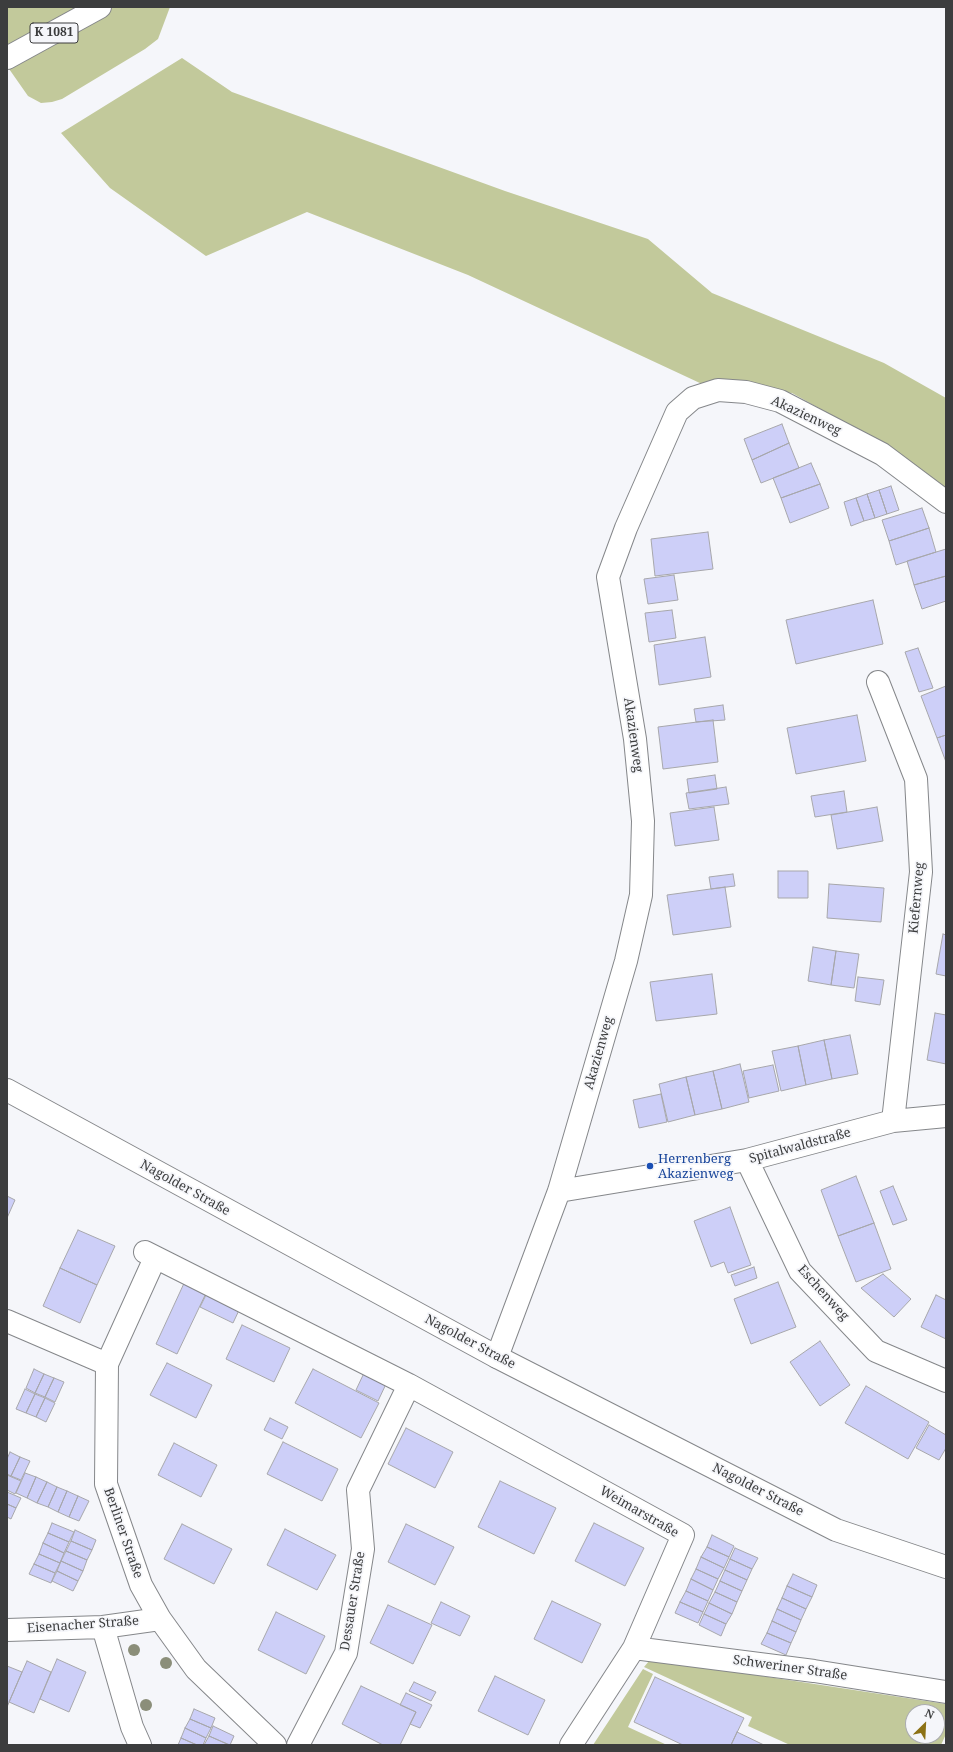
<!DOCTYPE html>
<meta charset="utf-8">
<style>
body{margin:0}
#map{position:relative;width:953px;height:1752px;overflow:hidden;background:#f5f6fa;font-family:"Noto Serif",serif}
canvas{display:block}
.frame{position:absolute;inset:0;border:8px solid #3c3d3e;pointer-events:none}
.north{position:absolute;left:905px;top:1704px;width:40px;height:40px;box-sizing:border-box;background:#f5f6fa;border:1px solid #abacaf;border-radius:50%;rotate:24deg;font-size:11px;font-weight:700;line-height:16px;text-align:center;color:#3c3d3e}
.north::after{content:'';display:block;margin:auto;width:14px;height:18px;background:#8d7216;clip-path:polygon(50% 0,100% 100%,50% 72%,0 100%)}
</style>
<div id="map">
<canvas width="953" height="1752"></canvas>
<div class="frame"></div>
<div class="north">N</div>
</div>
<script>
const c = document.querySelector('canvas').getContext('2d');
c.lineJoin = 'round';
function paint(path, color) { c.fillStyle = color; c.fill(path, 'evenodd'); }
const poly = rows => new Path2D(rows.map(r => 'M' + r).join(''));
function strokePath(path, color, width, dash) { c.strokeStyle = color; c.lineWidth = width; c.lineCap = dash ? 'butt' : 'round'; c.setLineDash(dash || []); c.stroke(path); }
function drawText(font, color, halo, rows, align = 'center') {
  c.font = font + ' "Noto Serif",serif'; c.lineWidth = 3.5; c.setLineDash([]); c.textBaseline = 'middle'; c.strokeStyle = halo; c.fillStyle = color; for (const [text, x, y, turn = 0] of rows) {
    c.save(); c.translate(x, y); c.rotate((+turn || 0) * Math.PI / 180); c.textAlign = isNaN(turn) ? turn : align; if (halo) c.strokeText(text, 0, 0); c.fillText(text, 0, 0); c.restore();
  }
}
const green = poly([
 [7,7,170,7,158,39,145,49,62,99,52,102,41,103,28,96,7,66],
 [182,58,232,92,505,191,648,239,712,293,884,363,946,398,946,493,884,445,792,393,702,384,468,275,307,212,206,256,110,188,61,133],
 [649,1661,683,1664,946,1704,946,1734,941,1745,790,1745,748,1726,752,1717,644,1667],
 [913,1712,937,1712,937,1736,913,1736],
 [643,1669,653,1674,628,1727,667,1745,593,1745]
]);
const building = poly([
 [782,424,789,443,752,460,744,439,782,424],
 [789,443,799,468,761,483,752,460,789,443],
 [811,463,820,484,781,498,773,478,811,463],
 [820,484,829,508,790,523,781,498,820,484],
 [891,486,899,510,887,514,879,490,891,486],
 [879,490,887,514,875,518,867,494,879,490],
 [867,494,875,518,864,521,856,498,867,494],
 [856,498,864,521,851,526,844,502,856,498],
 [922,508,929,528,889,541,882,520,922,508],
 [929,528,936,552,896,565,889,541,929,528],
 [708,532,713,569,655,576,651,539,708,532],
 [946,549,946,576,914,585,907,561,946,549],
 [674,575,678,600,648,604,644,579,674,575],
 [946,576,946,601,922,609,914,585,946,576],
 [873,600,883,644,796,664,786,620,873,600],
 [672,610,676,638,649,642,645,613,672,610],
 [705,637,711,677,659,685,654,645,705,637],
 [918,648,933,688,919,692,905,652,918,648],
 [946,686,946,735,937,738,921,696,946,686],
 [723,705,725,720,696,722,694,709,723,705],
 [857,715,866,761,796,774,787,728,857,715],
 [713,720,718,762,663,769,658,727,713,720],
 [946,735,946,762,937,738,946,735],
 [715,775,717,789,689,793,687,779,715,775],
 [726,787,729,804,689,809,686,793,726,787],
 [844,791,847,812,815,817,811,796,844,791],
 [714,807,719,840,675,846,670,813,714,807],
 [877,807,883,841,837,849,831,815,877,807],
 [778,871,808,871,808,898,778,898,778,871],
 [733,874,735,886,711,889,709,877,733,874],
 [829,884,884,888,881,922,827,918,829,884],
 [725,887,731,927,673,935,667,895,725,887],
 [943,934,946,935,946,976,936,974,943,934],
 [813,947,836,951,831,985,808,981,813,947],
 [836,951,859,954,854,988,831,985,836,951],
 [712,974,717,1014,656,1021,650,982,712,974],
 [858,977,884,980,880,1005,855,1001,858,977],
 [935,1013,946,1015,946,1064,927,1060,935,1013],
 [850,1035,858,1074,832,1079,824,1040,850,1035],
 [824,1040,832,1079,806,1085,798,1046,824,1040],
 [798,1046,806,1085,781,1091,772,1051,798,1046],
 [740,1064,749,1102,722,1109,713,1071,740,1064],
 [773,1065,779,1091,749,1098,743,1071,773,1065],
 [713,1071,722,1109,695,1115,686,1077,713,1071],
 [686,1077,695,1115,668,1122,659,1084,686,1077],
 [661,1094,667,1122,639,1128,633,1100,661,1094],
 [856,1176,874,1223,838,1236,821,1190,856,1176],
 [893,1186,907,1220,893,1225,880,1191,893,1186],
 [7,1196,15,1200,7,1218,7,1196],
 [730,1207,751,1265,728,1273,724,1262,711,1267,694,1221,730,1207],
 [874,1223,891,1269,856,1282,838,1236,874,1223],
 [78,1230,115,1246,97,1285,60,1268,78,1230],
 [754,1267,757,1278,735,1286,731,1275,754,1267],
 [60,1268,97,1285,80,1323,43,1306,60,1268],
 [883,1274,911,1299,894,1317,861,1288,883,1274],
 [186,1279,208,1289,177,1354,156,1344,186,1279],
 [778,1282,796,1327,751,1344,734,1299,778,1282],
 [208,1291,241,1306,233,1323,200,1307,208,1291],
 [936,1295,946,1300,946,1339,921,1327,936,1295],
 [242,1325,290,1348,274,1382,226,1359,242,1325],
 [820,1341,850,1385,820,1406,790,1362,820,1341],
 [167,1363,212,1385,196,1418,150,1395,167,1363],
 [34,1369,44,1374,35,1393,26,1388,34,1369],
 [313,1369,379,1403,361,1438,295,1403,313,1369],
 [364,1373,386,1384,378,1401,356,1390,364,1373],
 [44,1374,54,1378,45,1397,35,1393,44,1374],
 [54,1378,64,1382,55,1402,45,1397,54,1378],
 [866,1386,929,1422,908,1459,845,1423,866,1386],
 [25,1389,35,1394,26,1413,16,1409,25,1389],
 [35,1394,45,1398,36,1417,26,1413,35,1394],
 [45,1398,55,1403,46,1422,36,1417,45,1398],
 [270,1418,288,1427,282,1439,264,1430,270,1418],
 [929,1425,946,1435,946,1448,939,1460,916,1448,929,1425],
 [406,1428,453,1452,435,1488,388,1464,406,1428],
 [283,1442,338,1469,322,1501,267,1474,283,1442],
 [174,1443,217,1465,201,1497,158,1475,174,1443],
 [10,1452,20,1457,11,1476,7,1474,7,1459,10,1452],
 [20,1457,30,1461,21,1480,11,1476,20,1457],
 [25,1473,36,1477,27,1498,16,1493,25,1473],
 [7,1475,21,1481,15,1494,7,1490,7,1475],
 [36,1477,47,1482,37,1503,27,1498,36,1477],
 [500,1481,556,1508,534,1554,478,1527,500,1481],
 [47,1482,57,1487,48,1507,37,1503,47,1482],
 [57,1487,67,1491,58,1512,48,1507,57,1487],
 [67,1491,78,1496,69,1517,58,1512,67,1491],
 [7,1492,21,1498,16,1508,7,1504,7,1492],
 [78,1496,89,1501,79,1521,69,1517,78,1496],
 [7,1504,16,1508,11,1519,7,1517,7,1504],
 [52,1523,74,1532,69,1542,48,1533,52,1523],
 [594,1523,644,1548,625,1586,575,1561,594,1523],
 [182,1524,232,1549,214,1584,164,1559,182,1524],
 [406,1524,454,1547,435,1585,388,1562,406,1524],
 [285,1529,336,1555,317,1590,267,1565,285,1529],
 [75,1530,96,1540,92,1550,71,1541,75,1530],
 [48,1533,69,1542,64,1553,43,1543,48,1533],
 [712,1535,734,1546,729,1557,707,1547,712,1535],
 [71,1541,92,1550,87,1560,66,1551,71,1541],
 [43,1543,64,1553,60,1563,39,1554,43,1543],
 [707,1547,729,1557,724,1568,701,1557,707,1547],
 [735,1548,758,1558,752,1569,730,1559,735,1548],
 [66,1551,87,1560,83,1571,61,1561,66,1551],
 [39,1554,60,1563,55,1573,34,1564,39,1554],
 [701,1557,724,1568,718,1579,696,1569,701,1557],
 [730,1559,752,1569,747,1580,725,1570,730,1559],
 [61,1561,83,1571,78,1581,57,1571,61,1561],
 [34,1564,55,1573,51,1583,29,1574,34,1564],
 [696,1569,718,1579,713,1590,691,1579,696,1569],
 [725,1570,747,1580,742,1591,720,1581,725,1570],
 [57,1571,78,1581,73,1591,52,1581,57,1571],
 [793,1574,817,1585,812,1597,787,1586,793,1574],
 [691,1579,713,1590,708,1601,686,1591,691,1579],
 [720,1581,742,1591,737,1602,715,1592,720,1581],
 [787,1586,812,1597,806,1609,782,1598,787,1586],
 [686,1591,708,1601,703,1612,680,1602,686,1591],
 [715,1592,737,1602,732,1614,709,1603,715,1592],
 [782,1598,806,1609,801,1620,777,1609,782,1598],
 [552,1601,601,1624,582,1663,534,1639,552,1601],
 [441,1602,470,1616,460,1636,431,1623,441,1602],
 [680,1602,703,1612,698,1623,675,1613,680,1602],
 [709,1603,732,1614,726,1624,704,1614,709,1603],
 [388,1605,432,1625,413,1664,370,1643,388,1605],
 [777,1609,801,1620,796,1632,772,1621,777,1609],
 [276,1612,325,1636,306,1674,258,1650,276,1612],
 [704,1614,726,1624,721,1636,699,1625,704,1614],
 [772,1621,796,1632,791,1643,767,1633,772,1621],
 [767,1633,791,1643,786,1655,761,1644,767,1633],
 [57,1659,86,1672,69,1712,40,1699,57,1659],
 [27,1661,51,1672,34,1713,9,1702,27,1661],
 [7,1666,22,1672,7,1707,7,1666],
 [495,1676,545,1700,528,1735,478,1711,495,1676],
 [655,1677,744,1718,731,1745,683,1745,634,1722,655,1677],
 [414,1682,436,1692,431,1701,409,1691,414,1682],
 [361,1686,416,1712,400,1745,383,1745,342,1724,361,1686],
 [406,1693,432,1705,420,1728,410,1724,416,1712,400,1705,406,1693],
 [194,1709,215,1718,211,1728,190,1719,194,1709],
 [190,1719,211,1728,206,1738,185,1728,190,1719],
 [213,1726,234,1736,230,1745,209,1736,213,1726],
 [185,1728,206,1738,203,1745,197,1745,181,1738,185,1728],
 [737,1732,764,1745,731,1745,737,1732],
 [209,1736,229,1745,204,1745,209,1736],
 [181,1738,197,1745,178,1745,181,1738]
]);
const minor = poly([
 [878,682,916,779,921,872,893,1121],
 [747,1160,800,1271,876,1351,946,1381],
 [559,1191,747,1160,893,1121,946,1116],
 [145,1252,409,1385,683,1535,634,1648,571,1745],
 [155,1258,107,1364,106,1484,141,1585,160,1619,196,1669,275,1745],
 [7,1321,107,1364],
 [497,1357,559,1191,626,961,641,895,643,821,635,739,608,577,626,528,677,412,693,398,718,390,746,392,780,401,882,454,946,502],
 [103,1627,132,1727,140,1745],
 [7,1630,103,1627,160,1619],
 [634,1648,814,1671,946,1692],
 [298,1745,346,1653,363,1549,358,1490,409,1385]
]);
const major = poly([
 [7,58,100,7],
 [7,1090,497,1357,836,1530,946,1567]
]);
const trees = [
 [134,1650],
 [166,1663],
 [146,1705]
];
const markers = [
 [650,1166,4,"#1a4fb4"]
];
const shields = [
 [54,33,48]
];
const shieldNames = [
 ["K 1081",54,33]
];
const streetNames = [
 ["Akazienweg",806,416,25],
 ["Akazienweg",633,735,82],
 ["Kiefernweg",917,898,-85],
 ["Akazienweg",599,1053,-74],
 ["Spitalwaldstraße",800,1146,-15],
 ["Nagolder Straße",185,1188,29],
 ["Eschenweg",823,1293,48],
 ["Nagolder Straße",470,1342,28],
 ["Nagolder Straße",758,1490,27],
 ["Weimarstraße",639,1512,30],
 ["Berliner Straße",123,1533,71],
 ["Dessauer Straße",353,1601,-81],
 ["Eisenacher Straße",83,1625,-4],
 ["Schweriner Straße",790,1668,8]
];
const transitNames = [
 ["Herrenberg",658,1159],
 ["Akazienweg",658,1174]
];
paint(green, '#c2c99b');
paint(building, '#cdcff8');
strokePath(building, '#a7a7ab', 1);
strokePath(minor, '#85878a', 24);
strokePath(major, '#85878a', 24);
strokePath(minor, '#fff', 22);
strokePath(major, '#fff', 22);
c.fillStyle = '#8b8e79';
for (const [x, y] of trees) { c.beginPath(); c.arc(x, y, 6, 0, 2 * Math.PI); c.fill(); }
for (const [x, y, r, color] of markers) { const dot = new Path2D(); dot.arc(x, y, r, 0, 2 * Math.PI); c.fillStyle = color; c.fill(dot); strokePath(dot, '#f5f6fa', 1.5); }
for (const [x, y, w] of shields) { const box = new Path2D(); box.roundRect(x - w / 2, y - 10, w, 20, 3); c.fillStyle = '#f5f6fa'; c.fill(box); strokePath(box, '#3c3d3e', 1); }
drawText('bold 12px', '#3c3d3e', null, shieldNames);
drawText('13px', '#3c3d3e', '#f5f6fa', streetNames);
drawText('13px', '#164399', '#f5f6fa', transitNames, 'left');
</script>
